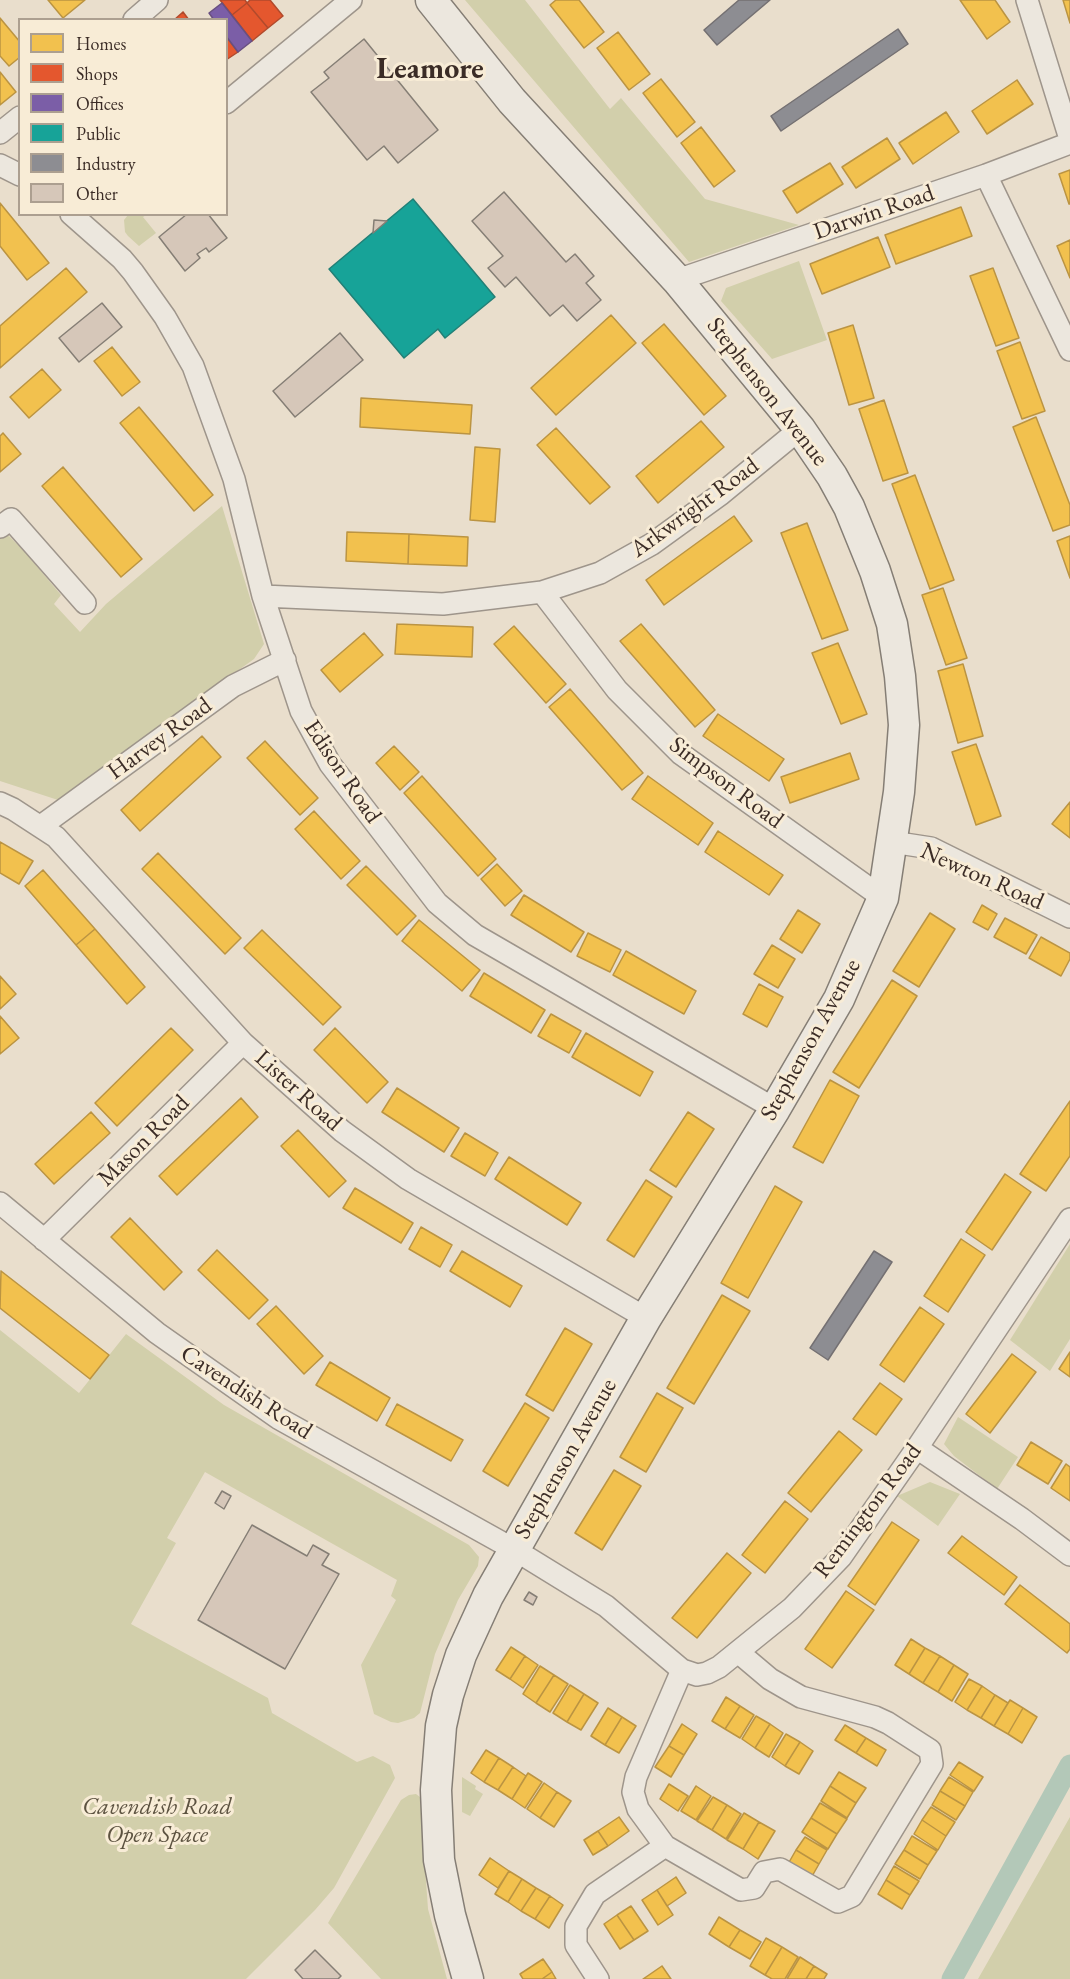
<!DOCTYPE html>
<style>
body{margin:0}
#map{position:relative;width:1070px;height:1979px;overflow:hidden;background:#e9decc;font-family:"EB Garamond",serif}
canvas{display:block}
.legend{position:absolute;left:18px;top:18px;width:210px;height:198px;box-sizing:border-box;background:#f8ecd6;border:2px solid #ac9f90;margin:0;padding:8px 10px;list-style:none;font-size:18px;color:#3b2c26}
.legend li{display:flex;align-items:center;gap:12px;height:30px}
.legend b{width:30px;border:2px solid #ac9f90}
</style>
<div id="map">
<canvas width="1070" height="1979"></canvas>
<ul class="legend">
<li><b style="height:16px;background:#f2c14e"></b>Homes</li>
<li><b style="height:16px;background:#e4572e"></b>Shops</li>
<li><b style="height:16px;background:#7b5ea7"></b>Offices</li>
<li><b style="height:16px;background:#17a398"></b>Public</li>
<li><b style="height:16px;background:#8d8d92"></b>Industry</li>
<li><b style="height:16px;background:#d6c7b9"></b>Other</li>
</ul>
</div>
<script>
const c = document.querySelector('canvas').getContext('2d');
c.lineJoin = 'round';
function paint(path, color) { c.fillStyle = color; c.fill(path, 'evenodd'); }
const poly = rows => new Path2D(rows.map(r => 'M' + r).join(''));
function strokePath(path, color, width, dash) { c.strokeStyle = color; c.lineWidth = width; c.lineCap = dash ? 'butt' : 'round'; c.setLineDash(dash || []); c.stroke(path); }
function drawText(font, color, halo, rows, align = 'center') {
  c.font = font + ' "EB Garamond",serif'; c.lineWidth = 6; c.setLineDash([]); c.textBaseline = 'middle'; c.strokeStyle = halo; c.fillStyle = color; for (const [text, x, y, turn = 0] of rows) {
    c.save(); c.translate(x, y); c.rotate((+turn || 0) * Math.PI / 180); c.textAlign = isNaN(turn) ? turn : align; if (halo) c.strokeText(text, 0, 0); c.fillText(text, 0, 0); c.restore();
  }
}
const green = poly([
 [465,0,525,0,610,109,621,98,705,199,799,225,689,262],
 [128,215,146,215,143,217,156,233,139,246,128,236,125,232,124,220],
 [799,261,827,340,772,359,721,301,726,288],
 [222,506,264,644,254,659,58,800,0,781,0,536,5,532,24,551,61,595,54,604,80,632,106,604],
 [1070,1244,1070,1339,1050,1371,1010,1340],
 [0,1330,79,1393,126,1334,224,1405,469,1545,479,1557,478,1566,458,1600,435,1654,420,1713,414,1718,398,1723,391,1722,374,1714,361,1665,396,1600,391,1596,397,1580,205,1472,167,1538,176,1543,131,1624,268,1698,272,1713,357,1762,373,1756,390,1765,395,1778,334,1888,315,1910,246,1979,0,1979],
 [958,1417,1018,1457,997,1489,954,1456,944,1444],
 [930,1482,960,1494,938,1526,897,1496],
 [462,1777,476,1786,475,1789,483,1794,470,1816,462,1812],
 [416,1794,420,1797,428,1909,447,1979,381,1979,328,1923,401,1800,409,1795],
 [1070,1817,1070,1979,978,1979]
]);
const homes = poly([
 [48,0,85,0,63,18,48,0],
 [556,0,579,0,604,32,584,48,550,5,556,0],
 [960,0,995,0,1010,22,987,39,960,0],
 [1063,0,1070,0,1070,23,1063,0],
 [0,18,20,42,20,57,9,66,0,56,0,18],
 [618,32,650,74,629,90,597,48,618,32],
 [0,72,16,92,0,105,0,72],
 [661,79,695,122,677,137,643,93,661,79],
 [1017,80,1033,104,987,134,972,111,1017,80],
 [946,112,959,132,913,164,899,143,946,112],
 [701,127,735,171,714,187,681,143,701,127],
 [887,138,900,159,856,188,842,167,887,138],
 [830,163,843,184,797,213,783,191,830,163],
 [1070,170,1070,204,1069,204,1059,174,1070,170],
 [0,203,49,263,27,280,0,246,0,203],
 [961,207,972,236,896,264,885,235,961,207],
 [878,237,890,267,822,294,810,264,878,237],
 [1070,240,1070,278,1057,246,1070,240],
 [66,268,87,292,0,368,0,326,66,268],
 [993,268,1019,338,996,346,970,276,993,268],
 [611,315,636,343,556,415,531,388,611,315],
 [664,324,726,396,704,415,642,343,664,324],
 [853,325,874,398,849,405,828,333,853,325],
 [1020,342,1045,411,1022,419,997,351,1020,342],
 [112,347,140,382,122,396,94,361,112,347],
 [42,369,61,390,29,418,10,397,42,369],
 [361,398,472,405,470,434,360,427,361,398],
 [884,400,908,473,883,481,859,409,884,400],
 [139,407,213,495,194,511,120,423,139,407],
 [1036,417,1070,505,1070,525,1053,531,1013,427,1036,417],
 [701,421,724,447,658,503,636,476,701,421],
 [556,428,610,487,590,504,537,445,556,428],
 [3,433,21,454,0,472,0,436,3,433],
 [475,447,500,449,495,522,470,520,475,447],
 [63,467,142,559,121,577,42,486,63,467],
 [915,475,954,580,930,589,892,484,915,475],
 [734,516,752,541,664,605,646,580,734,516],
 [807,523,848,630,822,639,781,533,807,523],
 [347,532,409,534,408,564,346,561,347,532],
 [409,534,468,537,467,566,408,564,409,534],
 [1070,536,1070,578,1057,541,1070,536],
 [943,588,967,658,946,665,922,595,943,588],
 [397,624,473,627,472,657,395,654,397,624],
 [641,624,715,710,695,727,620,641,641,624],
 [514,626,566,684,546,703,494,644,514,626],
 [364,633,383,655,340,692,321,670,364,633],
 [838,643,867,714,841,724,812,653,838,643],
 [963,664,983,736,958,743,938,671,963,664],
 [570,689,643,773,622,790,549,707,570,689],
 [718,714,784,759,769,781,703,736,718,714],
 [202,736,221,757,140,831,121,810,202,736],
 [265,741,318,798,300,815,247,758,265,741],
 [976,744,1001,816,976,825,952,752,976,744],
 [394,746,419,772,400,790,376,763,394,746],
 [850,753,859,779,790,803,781,777,850,753],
 [422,776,496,859,478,876,404,793,422,776],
 [648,776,713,823,698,845,632,799,648,776],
 [1070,802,1070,838,1052,824,1070,802],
 [314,811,360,861,341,879,295,829,314,811],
 [718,831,783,875,769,895,705,852,718,831],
 [0,842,33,861,19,884,0,873,0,842],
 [158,853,241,938,225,954,142,869,158,853],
 [497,864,522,891,505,906,481,879,497,864],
 [366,866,416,916,397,935,347,885,366,866],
 [43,870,95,929,76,945,25,886,43,870],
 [524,895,584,932,571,952,511,915,524,895],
 [982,905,997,914,988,930,973,922,982,905],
 [798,910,820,924,802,953,780,939,798,910],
 [930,913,955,929,919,987,893,971,930,913],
 [1005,918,1037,935,1026,954,994,937,1005,918],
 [419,920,480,970,462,991,402,941,419,920],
 [95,929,145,987,127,1004,76,945,95,929],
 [262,930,341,1007,323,1025,244,948,262,930],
 [588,933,621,950,610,972,577,956,588,933],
 [1041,937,1070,953,1070,959,1061,976,1029,958,1041,937],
 [772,945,795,959,778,988,754,974,772,945],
 [626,951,696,991,684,1014,613,975,626,951],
 [484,973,545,1010,531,1033,470,996,484,973],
 [0,976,16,994,0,1009,0,976],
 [892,980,917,996,859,1088,833,1072,892,980],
 [759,984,783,997,767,1027,743,1014,759,984],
 [551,1014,581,1031,569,1053,538,1036,551,1014],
 [0,1016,19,1038,0,1054,0,1016],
 [171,1028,193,1050,117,1126,95,1103,171,1028],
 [335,1028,388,1082,367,1103,314,1050,335,1028],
 [586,1033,653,1072,640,1096,572,1057,586,1033],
 [830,1080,859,1096,823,1163,793,1147,830,1080],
 [397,1088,459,1128,444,1152,382,1112,397,1088],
 [241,1098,258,1117,177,1195,159,1176,241,1098],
 [1070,1101,1070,1156,1046,1191,1020,1174,1070,1101],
 [91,1112,110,1133,54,1184,35,1164,91,1112],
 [688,1112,714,1129,676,1187,650,1170,688,1112],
 [298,1130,346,1181,329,1197,281,1146,298,1130],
 [465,1133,498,1153,485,1176,451,1156,465,1133],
 [509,1157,581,1203,567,1225,495,1179,509,1157],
 [1005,1174,1031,1192,992,1250,966,1232,1005,1174],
 [646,1180,672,1197,634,1257,607,1240,646,1180],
 [775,1186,802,1202,748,1298,721,1283,775,1186],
 [355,1188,413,1223,401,1243,343,1208,355,1188],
 [130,1218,182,1272,164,1290,111,1237,130,1218],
 [421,1227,452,1245,440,1267,409,1249,421,1227],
 [961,1239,985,1255,948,1312,924,1296,961,1239],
 [217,1250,268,1300,249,1319,198,1270,217,1250],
 [462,1251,522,1286,510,1307,450,1271,462,1251],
 [1,1271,109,1355,90,1379,0,1308,1,1271],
 [722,1295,750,1311,694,1404,667,1388,722,1295],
 [276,1306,323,1356,304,1374,257,1324,276,1306],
 [920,1307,944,1324,904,1382,880,1365,920,1307],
 [565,1328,592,1344,553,1411,526,1395,565,1328],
 [1070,1352,1070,1377,1059,1369,1070,1352],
 [1012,1354,1036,1372,990,1433,966,1414,1012,1354],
 [330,1362,390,1398,377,1421,316,1385,330,1362],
 [880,1383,902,1399,876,1435,853,1419,880,1383],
 [657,1393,683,1408,646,1472,620,1457,657,1393],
 [525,1403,549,1418,508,1486,483,1471,525,1403],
 [397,1404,463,1440,451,1461,386,1425,397,1404],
 [839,1431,862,1450,811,1512,788,1493,839,1431],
 [1031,1442,1062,1461,1048,1484,1017,1465,1031,1442],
 [1066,1464,1070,1467,1070,1501,1051,1488,1066,1464],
 [614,1470,641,1486,602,1550,575,1533,614,1470],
 [785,1501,808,1519,765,1573,742,1555,785,1501],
 [892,1522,919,1540,875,1605,848,1586,892,1522],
 [962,1536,1017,1577,1004,1595,948,1553,962,1536],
 [727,1553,751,1573,697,1638,672,1618,727,1553],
 [1020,1585,1070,1624,1070,1649,1067,1653,1005,1604,1020,1585],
 [846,1591,874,1610,832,1668,805,1649,846,1591],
 [911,1639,925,1648,909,1674,895,1665,911,1639],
 [511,1647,525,1656,510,1679,496,1670,511,1647],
 [925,1648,940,1656,923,1683,909,1674,925,1648],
 [525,1656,538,1665,523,1688,510,1679,525,1656],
 [940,1656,954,1665,938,1692,923,1683,940,1656],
 [954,1665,968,1674,952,1701,938,1692,954,1665],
 [540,1666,554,1675,536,1703,523,1694,540,1666],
 [554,1675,568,1684,550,1712,536,1703,554,1675],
 [969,1679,982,1686,967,1710,955,1702,969,1679],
 [570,1685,584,1694,567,1722,553,1713,570,1685],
 [982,1686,995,1695,981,1718,967,1710,982,1686],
 [584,1694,598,1703,581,1730,567,1722,584,1694],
 [995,1695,1008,1703,994,1726,981,1718,995,1695],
 [726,1697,740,1706,725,1729,712,1721,726,1697],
 [1010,1700,1023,1708,1008,1734,994,1726,1010,1700],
 [740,1706,754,1715,740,1738,725,1729,740,1706],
 [608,1708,622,1717,605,1745,591,1736,608,1708],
 [1023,1708,1037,1717,1022,1743,1008,1734,1023,1708],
 [756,1716,770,1724,755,1748,742,1739,756,1716],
 [622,1717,636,1726,619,1753,605,1745,622,1717],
 [682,1724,697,1734,684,1755,669,1746,682,1724],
 [770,1724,783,1733,769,1757,755,1748,770,1724],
 [845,1725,866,1738,856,1753,835,1740,845,1725],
 [786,1734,800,1742,785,1766,772,1757,786,1734],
 [866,1738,886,1750,877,1766,856,1753,866,1738],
 [800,1742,813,1751,799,1774,785,1766,800,1742],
 [669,1746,684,1755,671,1777,655,1767,669,1746],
 [486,1750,499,1758,484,1782,471,1773,486,1750],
 [499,1758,513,1767,498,1790,484,1782,499,1758],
 [959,1762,983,1777,974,1791,950,1775,959,1762],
 [513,1767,526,1776,512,1799,498,1790,513,1767],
 [839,1772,866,1788,856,1803,830,1786,839,1772],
 [528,1773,542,1782,525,1808,512,1799,528,1773],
 [949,1777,973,1792,965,1806,940,1791,949,1777],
 [544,1783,557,1792,540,1818,527,1809,544,1783],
 [669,1784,688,1796,678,1811,660,1799,669,1784],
 [696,1786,711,1796,696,1820,681,1811,696,1786],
 [830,1786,856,1803,847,1818,821,1801,830,1786],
 [940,1791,965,1806,956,1820,932,1805,940,1791],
 [557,1792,571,1801,554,1827,540,1818,557,1792],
 [713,1797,727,1805,712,1830,697,1821,713,1797],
 [820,1803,847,1819,837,1834,811,1818,820,1803],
 [727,1805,741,1814,726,1839,712,1830,727,1805],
 [931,1807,955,1822,946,1836,922,1820,931,1807],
 [744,1813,759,1822,743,1849,727,1840,744,1813],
 [619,1817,629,1831,608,1846,598,1831,619,1817],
 [811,1818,837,1834,828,1849,802,1832,811,1818],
 [922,1820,946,1836,938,1850,914,1834,922,1820],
 [759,1822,775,1831,758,1859,743,1849,759,1822],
 [598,1831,608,1846,593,1855,584,1840,598,1831],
 [912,1836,937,1851,928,1865,904,1850,912,1836],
 [805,1837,827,1850,819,1864,796,1850,805,1837],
 [796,1850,819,1864,811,1878,788,1864,796,1850],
 [904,1850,928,1865,920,1879,895,1864,904,1850],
 [490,1858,509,1871,498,1888,479,1875,490,1858],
 [894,1866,919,1881,910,1895,886,1880,894,1866],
 [509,1871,522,1879,508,1902,495,1894,509,1871],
 [676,1877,686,1893,667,1906,657,1890,676,1877],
 [522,1879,536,1888,521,1911,508,1902,522,1879],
 [886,1880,910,1895,902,1909,878,1894,886,1880],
 [536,1888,550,1896,535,1919,521,1911,536,1888],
 [657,1890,673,1915,658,1925,642,1900,657,1890],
 [550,1896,563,1905,549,1928,535,1919,550,1896],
 [631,1906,648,1931,634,1940,617,1915,631,1906],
 [617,1915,634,1940,620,1949,604,1924,617,1915],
 [719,1917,740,1930,729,1947,709,1934,719,1917],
 [740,1930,761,1942,750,1959,729,1947,740,1930],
 [766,1938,782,1947,765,1975,750,1966,766,1938],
 [782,1947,798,1957,785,1979,772,1979,765,1975,782,1947],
 [800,1957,814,1966,806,1979,787,1979,800,1957],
 [543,1959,552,1972,542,1979,523,1979,520,1974,543,1959],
 [662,1966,671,1979,643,1979,662,1966],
 [814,1966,827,1974,824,1979,806,1979,814,1966],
 [552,1972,556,1979,542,1979,552,1972]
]);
const shops = poly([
 [220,0,245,0,247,3,232,15,220,0],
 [250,0,270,0,283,16,268,28,247,3,250,0],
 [247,3,268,28,252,41,232,15,247,3],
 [183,12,189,20,174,20,183,12],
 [226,36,238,52,226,60,226,36]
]);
const offices = poly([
 [222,3,252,41,238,52,226,36,226,20,214,20,209,13,222,3]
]);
const public = poly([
 [413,199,495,297,445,338,438,329,404,358,329,269,413,199]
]);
const industry = poly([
 [739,0,770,0,717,45,704,30,739,0],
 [898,29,908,44,781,131,771,116,898,29],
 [874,1251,892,1262,828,1360,810,1348,874,1251]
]);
const canal = poly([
 [952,1979,1070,1765]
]);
const building = poly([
 [364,39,438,130,398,163,384,146,367,160,311,92,329,78,324,72,364,39],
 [504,192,566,262,575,254,594,276,586,283,601,300,577,321,563,305,550,316,516,277,505,287,488,268,503,256,472,221,504,192],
 [187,214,208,214,227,238,209,252,206,248,197,254,200,258,185,271,159,237,187,214],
 [374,220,387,221,373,233,374,220],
 [102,303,122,327,79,362,59,338,102,303],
 [340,333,363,360,295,417,273,391,340,333],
 [222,1491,231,1496,224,1509,215,1503,222,1491],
 [252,1525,307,1556,313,1545,329,1554,322,1565,339,1574,285,1669,198,1620,252,1525],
 [529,1592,537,1597,533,1605,524,1600,529,1592],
 [315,1950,341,1976,338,1979,303,1979,295,1970,315,1950]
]);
const street = poly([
 [1027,0,1070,139],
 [134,20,157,0],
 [226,103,351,0],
 [0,133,20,117],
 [0,165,20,175],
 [986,175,1070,350],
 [71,214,122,259,133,272,165,317,193,366,234,479,263,596,301,711,330,764,437,903,475,935,775,1109],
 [677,280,986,175,1070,143],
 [0,527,11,519,85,603],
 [542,592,617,690,681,754,883,898],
 [263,596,443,604,542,592,600,573,652,544,721,494,800,429],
 [0,803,13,809,56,837,243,1043,342,1131,408,1179,646,1318],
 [41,826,233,686,285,660],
 [892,842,931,848,1070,917],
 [0,1203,157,1333,278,1418,515,1550,606,1606,682,1670,697,1675,707,1673,719,1667,792,1608,841,1557,917,1448,1070,1219],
 [44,1240,243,1043],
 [917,1448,1022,1519,1070,1555],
 [682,1670,636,1777,633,1792,638,1809,665,1846,741,1890,754,1888,764,1872,780,1869,838,1902,852,1896,932,1764,930,1750,888,1723,875,1717,801,1697,770,1679,738,1652],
 [598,1979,576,1945,576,1926,595,1894,665,1846]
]);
const secondary = poly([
 [431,0,512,101,677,280,800,429,832,476,849,507,875,571,892,624,900,676,904,725,899,792,883,898,839,999,775,1109,646,1318,488,1596,461,1655,448,1695,441,1726,436,1790,439,1860,450,1915,468,1979]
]);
const streetNames = [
 ["Darwin Road",874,213,-19],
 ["Stephenson Avenue",767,392,52],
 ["Arkwright Road",695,508,-36],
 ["Harvey Road",160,739,-36],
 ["Edison Road",342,772,56],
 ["Simpson Road",726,783,37],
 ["Newton Road",982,877,24],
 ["Stephenson Avenue",811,1040,-61],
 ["Lister Road",298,1091,42],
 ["Mason Road",144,1141,-45],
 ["Cavendish Road",246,1393,33],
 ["Stephenson Avenue",566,1459,-60],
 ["Remington Road",868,1511,-53]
];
const parkNames = [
 ["Cavendish Road",157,1807],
 ["Open Space",157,1835]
];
const districtNames = [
 ["Leamore",430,70]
];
paint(green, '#d2cfab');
paint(homes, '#f2c14e');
strokePath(homes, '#bb9442', 1.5);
paint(shops, '#e4572e');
strokePath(shops, '#b14a2c', 1.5);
paint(offices, '#7b5ea7');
strokePath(offices, '#684f80', 1.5);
paint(public, '#17a398');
strokePath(public, '#227f76', 1.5);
paint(industry, '#8d8d92');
strokePath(industry, '#747072', 1.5);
strokePath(canal, '#b3c8b8', 21);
paint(building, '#d6c7b9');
strokePath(building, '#857e75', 1.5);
strokePath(street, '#9e958b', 24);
strokePath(secondary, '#857e75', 33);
strokePath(street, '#ece7de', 21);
strokePath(secondary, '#ece7de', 30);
drawText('24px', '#3b2c26', '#f8ecd6', streetNames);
drawText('italic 24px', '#5c5240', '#f8ecd6', parkNames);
drawText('bold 30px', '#3b2c26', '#f8ecd6', districtNames);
</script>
